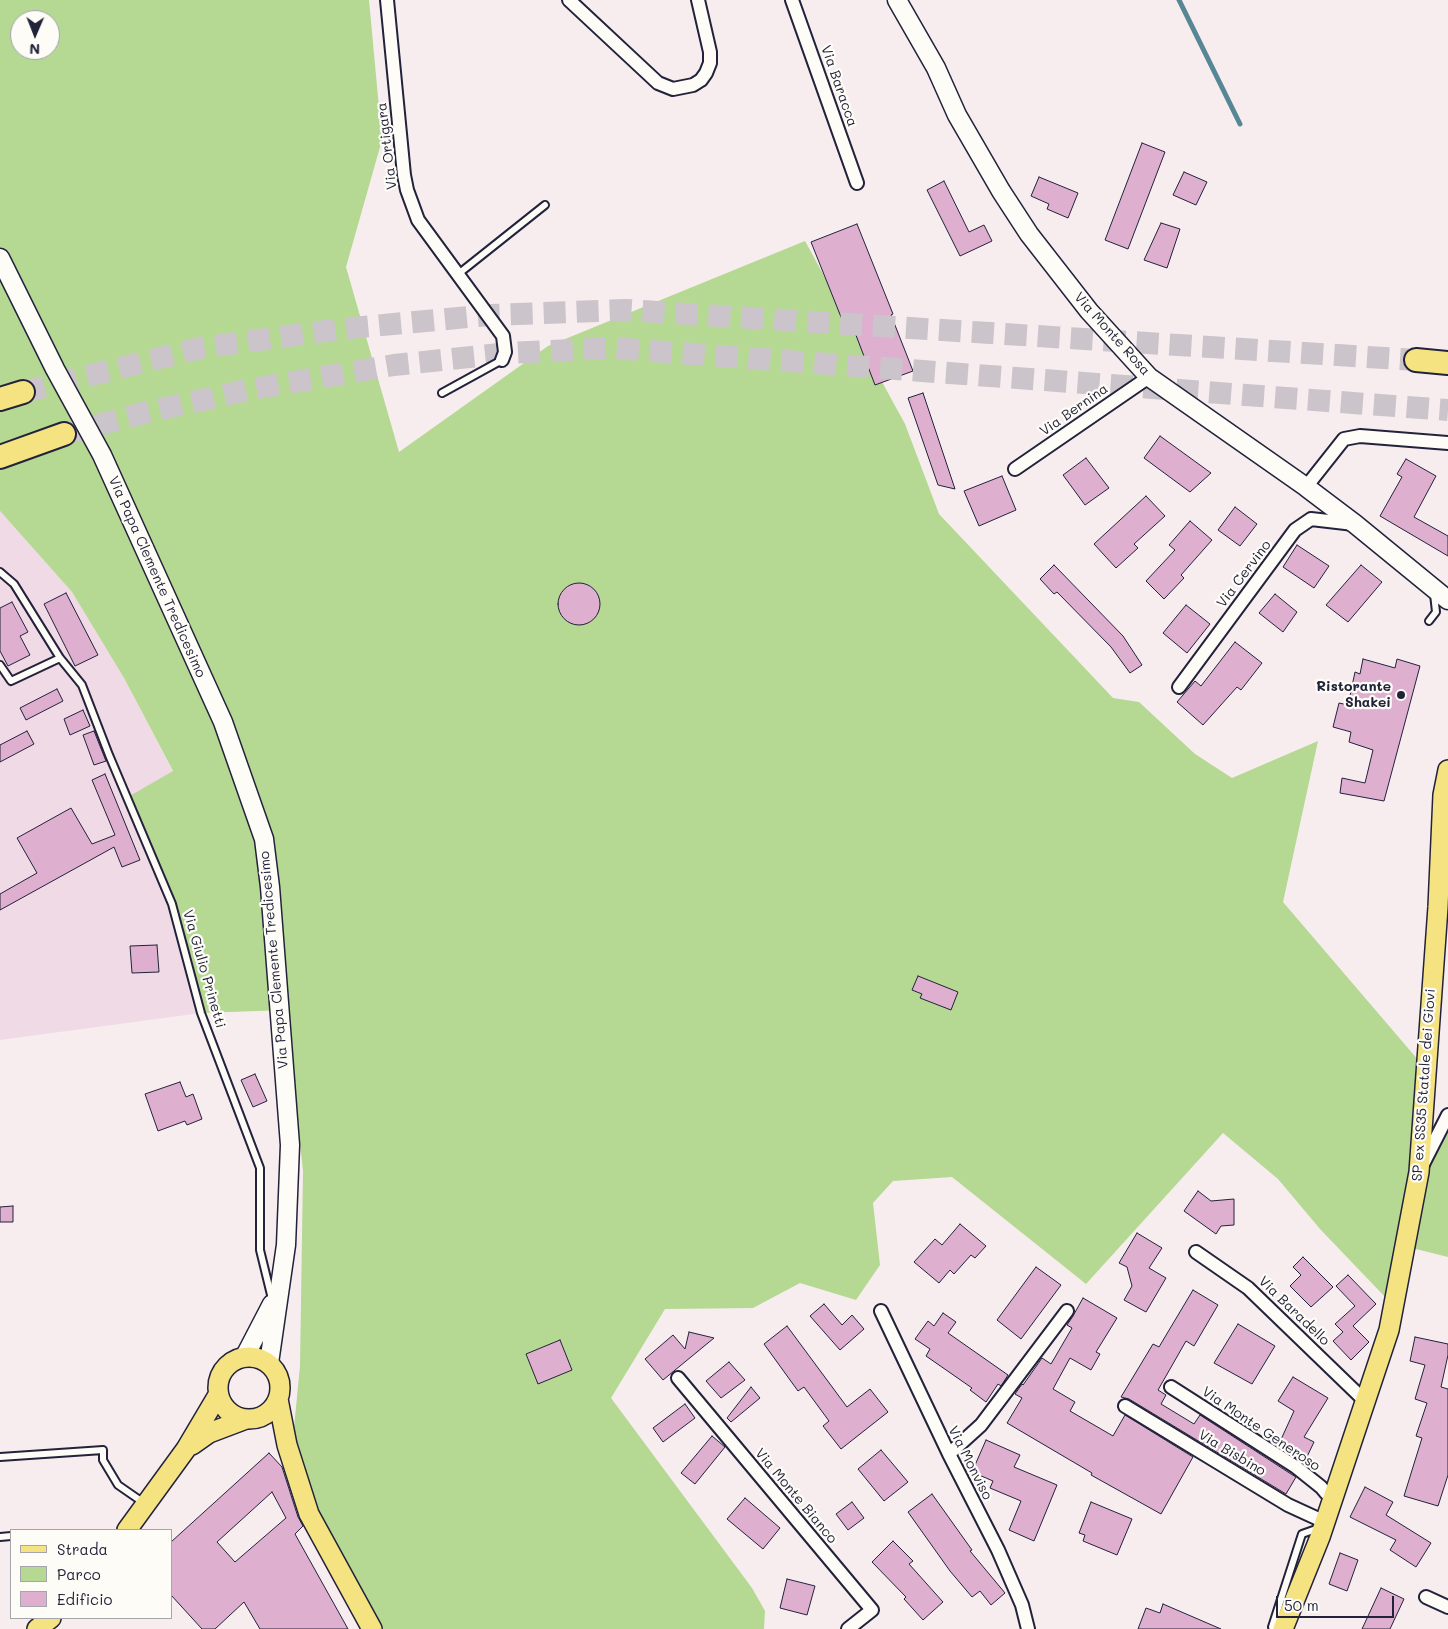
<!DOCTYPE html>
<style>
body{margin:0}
#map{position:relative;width:1448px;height:1629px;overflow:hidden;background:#f7edef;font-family:Mali,sans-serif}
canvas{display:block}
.legend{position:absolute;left:10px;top:1529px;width:162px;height:90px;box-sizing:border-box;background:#fdfcf7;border:1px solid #a5a5ac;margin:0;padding:6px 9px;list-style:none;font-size:15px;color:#22223b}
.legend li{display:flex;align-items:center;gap:10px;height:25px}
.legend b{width:25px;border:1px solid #a5a5ac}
.north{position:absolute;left:10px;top:10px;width:50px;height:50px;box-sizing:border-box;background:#fdfcf7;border:1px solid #a5a5ac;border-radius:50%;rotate:181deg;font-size:14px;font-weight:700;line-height:20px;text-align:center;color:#22223b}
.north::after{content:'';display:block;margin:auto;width:18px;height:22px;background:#22223b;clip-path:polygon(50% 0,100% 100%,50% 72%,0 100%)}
.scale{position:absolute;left:1276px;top:1596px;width:118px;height:22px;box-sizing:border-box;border:2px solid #22223b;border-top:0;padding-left:6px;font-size:15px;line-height:18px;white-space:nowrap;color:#22223b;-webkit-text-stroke:4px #fdfcf7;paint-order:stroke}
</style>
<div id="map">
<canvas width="1448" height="1629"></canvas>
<ul class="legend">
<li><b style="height:6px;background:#f5e382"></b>Strada</li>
<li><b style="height:14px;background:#b5d892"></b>Parco</li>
<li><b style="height:14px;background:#dfafd0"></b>Edificio</li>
</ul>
<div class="north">N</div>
<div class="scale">50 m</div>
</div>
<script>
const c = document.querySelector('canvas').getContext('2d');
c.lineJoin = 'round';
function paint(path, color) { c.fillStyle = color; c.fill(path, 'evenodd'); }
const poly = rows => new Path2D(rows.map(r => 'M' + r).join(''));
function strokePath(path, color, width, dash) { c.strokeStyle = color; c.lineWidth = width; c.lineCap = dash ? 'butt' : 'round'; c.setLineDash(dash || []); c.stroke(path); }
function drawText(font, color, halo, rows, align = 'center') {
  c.font = font + ' Mali,sans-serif'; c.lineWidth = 4.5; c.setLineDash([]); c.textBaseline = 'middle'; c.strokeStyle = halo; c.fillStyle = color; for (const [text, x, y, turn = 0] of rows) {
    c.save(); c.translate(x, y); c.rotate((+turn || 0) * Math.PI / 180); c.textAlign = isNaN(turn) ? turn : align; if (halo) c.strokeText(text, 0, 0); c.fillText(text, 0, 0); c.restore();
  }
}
const built = poly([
 [0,511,72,592,124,678,173,772,172,904,201,1013,0,1040]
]);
const green = poly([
 [0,0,369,0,382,140,346,267,399,452,548,346,805,241,905,424,939,514,1113,698,1139,702,1195,754,1232,778,1318,741,1283,902,1425,1068,1420,1154,1448,1114,1448,1257,1412,1248,1388,1300,1320,1229,1278,1179,1223,1133,1086,1284,952,1177,893,1181,873,1203,880,1265,856,1300,800,1283,753,1308,665,1309,611,1398,752,1588,765,1611,764,1629,376,1629,314,1507,293,1438,300,1366,303,1171,286,1010,201,1013,172,904,128,797,173,771,124,678,72,592,0,511],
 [20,20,50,20,50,50,20,50]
]);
const stream = poly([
 [1179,0,1240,124]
]);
const building = poly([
 [1142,143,1165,152,1128,249,1105,240,1142,143],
 [1184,172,1207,182,1196,205,1173,195,1184,172],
 [1039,177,1078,193,1068,218,1047,209,1049,204,1031,196,1039,177],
 [944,181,969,232,984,225,992,241,960,256,927,190,944,181],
 [1161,223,1180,229,1167,268,1144,260,1161,223],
 [857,224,893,314,891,315,913,371,875,385,854,330,847,332,811,242,857,224],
 [923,393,955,489,938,485,908,398,923,393],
 [1160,436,1211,473,1190,492,1144,458,1160,436],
 [1086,458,1109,488,1085,505,1063,475,1086,458],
 [1406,459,1436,476,1414,517,1448,536,1448,556,1380,516,1402,477,1397,474,1406,459],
 [1002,476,1016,510,979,526,964,491,1002,476],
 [1146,496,1165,516,1134,544,1138,548,1116,568,1094,544,1146,496],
 [1235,507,1257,524,1240,546,1218,530,1235,507],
 [1190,521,1212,540,1181,575,1184,578,1164,599,1146,581,1175,550,1169,545,1190,521],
 [1297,545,1329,566,1314,588,1283,567,1297,545],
 [1054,565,1123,636,1142,665,1130,673,1111,647,1057,592,1054,594,1040,579,1054,565],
 [1361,565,1382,582,1348,622,1326,605,1361,565],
 '558 604a21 21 0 1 1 42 0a21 21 0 1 1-42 0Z',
 [66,593,98,655,75,666,44,604,66,593],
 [1275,594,1297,612,1283,632,1259,613,1275,594],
 [12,602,28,632,20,636,30,655,8,666,0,651,0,608,12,602],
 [1186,605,1210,624,1187,653,1163,633,1186,605],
 [1235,642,1262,663,1241,690,1237,687,1203,725,1177,702,1195,681,1201,686,1235,642],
 [1363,659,1395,668,1397,659,1420,666,1384,801,1340,793,1342,778,1365,783,1373,750,1349,742,1351,732,1333,727,1339,703,1348,705,1355,672,1360,674,1363,659],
 [57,689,63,701,26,720,20,708,57,689],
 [83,710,90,726,70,735,64,719,83,710],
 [27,731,34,744,0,762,0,745,27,731],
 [94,731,106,761,94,765,83,735,94,731],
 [105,774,140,860,122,867,114,847,0,910,0,894,37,873,17,838,71,808,92,844,115,835,92,780,105,774],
 [157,945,159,972,132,973,130,946,157,945],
 [918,976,958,992,951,1010,920,998,922,994,912,990,918,976],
 [255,1074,267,1101,253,1107,241,1080,255,1074],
 [180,1082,186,1097,193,1094,202,1119,187,1125,185,1121,158,1131,145,1094,180,1082],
 [1198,1191,1211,1201,1234,1199,1234,1225,1221,1226,1216,1234,1184,1211,1198,1191],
 [13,1206,13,1222,0,1222,0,1207,13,1206],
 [960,1224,986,1246,975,1258,971,1255,954,1274,950,1270,939,1283,914,1262,935,1239,942,1245,960,1224],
 [1137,1233,1162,1248,1149,1268,1166,1278,1146,1312,1124,1300,1132,1286,1127,1267,1119,1263,1137,1233],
 [1303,1257,1333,1287,1311,1307,1290,1286,1301,1275,1293,1267,1303,1257],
 [1036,1267,1061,1285,1021,1339,997,1320,1036,1267],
 [1348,1275,1376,1304,1353,1326,1369,1342,1351,1360,1333,1341,1343,1332,1335,1324,1355,1306,1336,1286,1348,1275],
 [1193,1290,1218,1305,1194,1346,1186,1341,1158,1390,1166,1395,1161,1404,1194,1424,1200,1415,1291,1474,1296,1477,1286,1494,1129,1399,1121,1397,1153,1344,1159,1347,1193,1290],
 [1083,1298,1117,1318,1096,1352,1100,1354,1091,1370,1070,1358,1053,1389,1075,1402,1070,1411,1113,1436,1125,1415,1193,1457,1161,1514,1091,1475,1092,1473,1007,1423,1022,1398,1015,1394,1022,1384,1023,1385,1042,1358,1051,1364,1072,1328,1067,1325,1073,1316,1083,1298],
 [824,1304,842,1325,852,1315,864,1329,840,1350,810,1316,824,1304],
 [943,1313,956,1322,948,1333,1008,1375,1001,1386,998,1384,986,1402,970,1390,972,1388,926,1356,930,1349,915,1339,928,1321,934,1326,943,1313],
 [1238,1324,1275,1346,1252,1384,1214,1363,1238,1324],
 [787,1326,847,1407,870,1389,888,1412,841,1449,823,1426,829,1421,804,1387,798,1391,764,1344,787,1326],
 [689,1332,714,1338,663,1380,645,1359,673,1335,685,1349,689,1332],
 [1415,1337,1448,1344,1448,1355,1441,1387,1448,1389,1448,1475,1438,1506,1404,1496,1422,1438,1416,1436,1427,1403,1415,1399,1425,1365,1410,1361,1415,1337],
 [560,1340,572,1370,538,1384,526,1354,560,1340],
 [729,1362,745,1380,721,1398,706,1381,729,1362],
 [1293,1377,1328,1398,1304,1437,1314,1442,1304,1463,1278,1446,1294,1411,1278,1401,1293,1377],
 [751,1387,760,1398,731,1422,727,1418,751,1387],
 [685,1404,695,1418,663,1442,653,1428,685,1404],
 [712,1436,725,1447,695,1484,681,1473,712,1436],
 [986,1440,1020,1455,1014,1467,1057,1485,1034,1541,1009,1530,1021,1501,990,1488,993,1481,972,1472,986,1440],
 [881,1450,908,1482,884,1501,858,1469,881,1450],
 [269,1453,282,1467,298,1517,303,1526,295,1534,348,1629,260,1629,244,1602,215,1629,202,1629,171,1595,171,1542,269,1453],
 [272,1492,286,1518,235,1562,217,1542,272,1492],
 [1365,1487,1393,1502,1386,1515,1431,1543,1416,1567,1390,1550,1396,1540,1350,1517,1365,1487],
 [932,1494,972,1550,970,1551,1005,1593,991,1605,980,1591,972,1597,950,1571,908,1512,932,1494],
 [745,1498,780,1528,763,1549,727,1519,745,1498],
 [852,1502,864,1518,848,1530,836,1514,852,1502],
 [1091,1502,1132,1519,1117,1555,1083,1541,1085,1535,1079,1533,1091,1502],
 [893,1541,913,1561,909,1564,943,1602,923,1620,904,1599,906,1597,872,1562,893,1541],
 [1340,1553,1358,1560,1347,1591,1329,1584,1340,1553],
 [787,1579,815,1586,807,1615,780,1608,787,1579],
 [1381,1588,1404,1599,1390,1629,1362,1629,1381,1588],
 [1163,1604,1221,1629,1138,1629,1146,1608,1160,1613,1163,1604]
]);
const highwayTunnel = poly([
 [23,392,200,348,340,329,490,315,626,310,1416,360],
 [64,434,143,413,252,389,394,365,509,353,613,348,1448,410]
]);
const lane = poly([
 [457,275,545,205],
 [442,393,502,360],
 [0,572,14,584,60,658,82,685,109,755,172,904,201,1013,260,1168,260,1250,272,1299],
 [1429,621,1436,612,1434,594],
 [0,665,11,681,60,658],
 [0,1457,103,1450,103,1460,118,1485,144,1503],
 [0,1537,11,1536],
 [1273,1629,1272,1627,1302,1534,1319,1528]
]);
const street = poly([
 [387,0,404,175,407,190,418,220,503,336,505,352,502,360],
 [569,0,658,83,673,89,693,85,701,80,706,73,710,63,710,52,698,0],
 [792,0,857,183],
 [1015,469,1149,377],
 [1306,487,1344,439,1360,436,1448,443],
 [1179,687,1295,530,1311,519,1354,524],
 [1423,1164,1448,1115],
 [1196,1252,1248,1288,1365,1401],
 [881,1311,949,1454,998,1550,1022,1605,1028,1629],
 [678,1378,872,1610,848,1629],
 [1171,1387,1296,1467,1321,1487,1326,1493,1333,1497],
 [1125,1406,1288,1505,1325,1522],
 [949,1454,981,1425,1067,1311],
 [1426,1597,1448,1607]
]);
const secondary = poly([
 [897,0,936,68,957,115,1001,191,1029,234,1089,311,1149,377,1306,487,1355,524,1448,600],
 [0,258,55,369,102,455,223,722,264,839,270,887,290,1145,286,1245,269,1363],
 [245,1356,272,1304]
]);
const primary = poly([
 '218 1388a31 31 0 1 1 62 0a31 31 0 1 1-62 0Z',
 [278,1399,287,1445,309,1514,372,1629],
 [192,1445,209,1433,246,1419],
 [127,1530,186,1449,218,1395],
 [37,1629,51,1618],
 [1283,1629,1320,1537,1389,1330,1419,1172,1438,907,1443,795,1448,770]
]);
const highway = poly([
 [1416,360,1448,363],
 [0,399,23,392],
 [0,457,64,434]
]);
const markers = [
 [1401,695,5,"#22223b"]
];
const streetNames = [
 ["Via Baracca",839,86,71],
 ["Via Ortigara",387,146,-97],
 ["Via Monte Rosa",1112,334,48],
 ["Via Bernina",1074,410,-35],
 ["Via Cervino",1244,574,-53],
 ["Via Papa Clemente Tredicesimo",157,577,66],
 ["Via Papa Clemente Tredicesimo",274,960,-95],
 ["Via Giulio Prinetti",204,969,74],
 ["SP ex SS35 Statale dei Giovi",1424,1085,-86],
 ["Via Baradello",1294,1311,44],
 ["Via Monte Generoso",1261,1429,34],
 ["Via Bisbino",1232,1453,31],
 ["Via Monviso",970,1463,63],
 ["Via Monte Bianco",796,1496,50]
];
const poiNames = [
 ["Ristorante",1391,687],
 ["Shakei",1391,703]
];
paint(built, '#f0dae6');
paint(green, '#b5d892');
strokePath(stream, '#578795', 5);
paint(building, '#dfafd0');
strokePath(building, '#22223b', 1);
strokePath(highwayTunnel, '#ccc4cb', 22, [22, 11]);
strokePath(lane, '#22223b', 10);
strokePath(street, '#22223b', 16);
strokePath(secondary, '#22223b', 21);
strokePath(primary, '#22223b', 22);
strokePath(highway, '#22223b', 26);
strokePath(lane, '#fdfcf7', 6);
strokePath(street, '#fdfcf7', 12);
strokePath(secondary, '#fdfcf7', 18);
strokePath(primary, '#f5e382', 19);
strokePath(highway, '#f5e382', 22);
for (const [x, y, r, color] of markers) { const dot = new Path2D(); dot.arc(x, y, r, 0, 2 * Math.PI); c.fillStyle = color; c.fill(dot); strokePath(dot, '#fdfcf7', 2); }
drawText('14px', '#22223b', '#fdfcf7', streetNames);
drawText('bold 14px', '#22223b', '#fdfcf7', poiNames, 'right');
</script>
